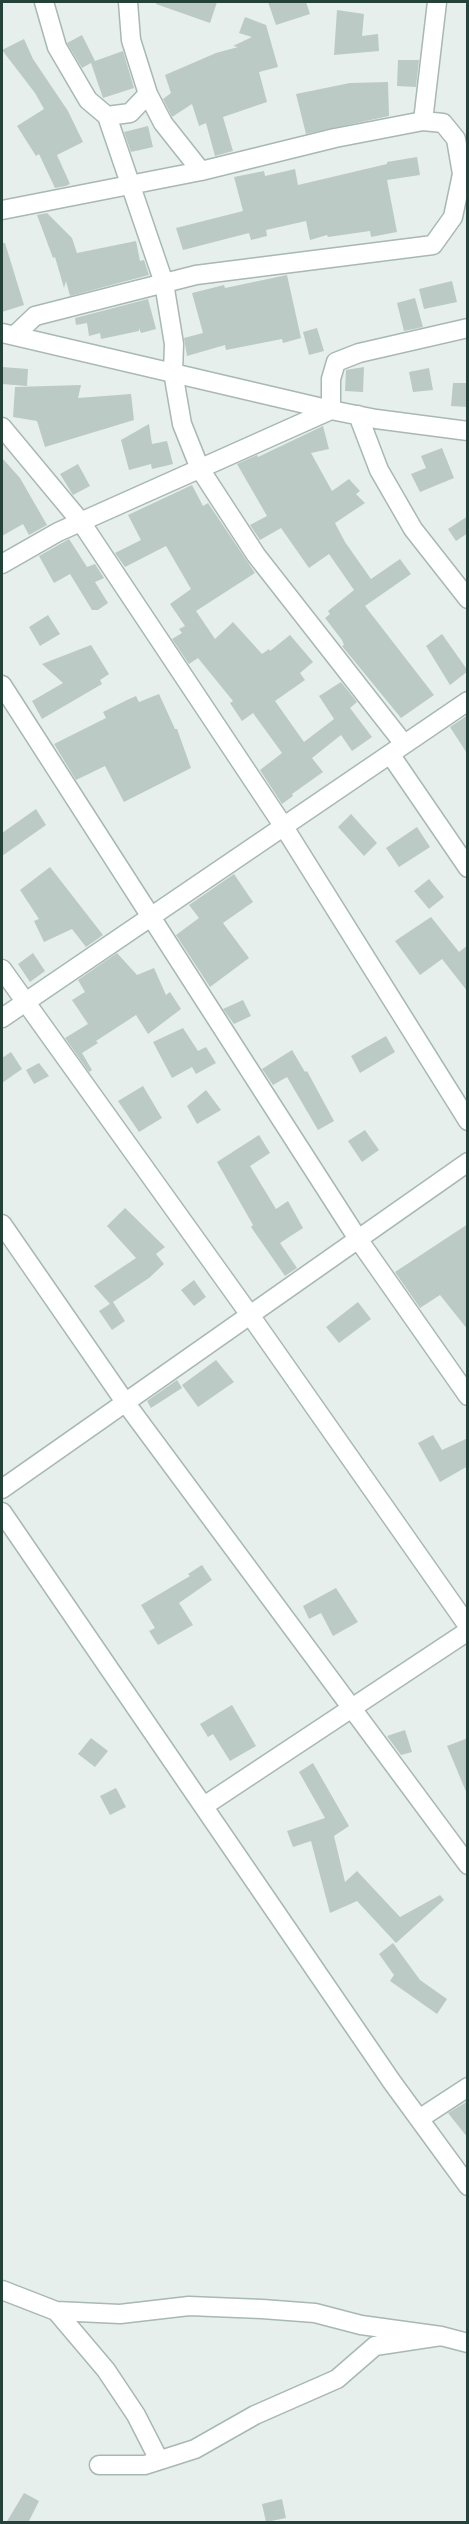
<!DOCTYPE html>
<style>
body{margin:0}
#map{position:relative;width:469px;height:2524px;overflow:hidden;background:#e6efeb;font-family:"Space Grotesk",sans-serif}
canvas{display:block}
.frame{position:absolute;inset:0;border:3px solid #24423a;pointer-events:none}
</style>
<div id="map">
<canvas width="469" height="2524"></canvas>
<div class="frame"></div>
</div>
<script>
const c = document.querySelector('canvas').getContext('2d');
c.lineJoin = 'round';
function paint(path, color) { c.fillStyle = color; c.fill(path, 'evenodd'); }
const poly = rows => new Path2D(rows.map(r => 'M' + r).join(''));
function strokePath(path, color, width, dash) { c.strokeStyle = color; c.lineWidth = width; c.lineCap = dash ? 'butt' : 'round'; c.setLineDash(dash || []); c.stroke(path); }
const building = poly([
 [156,2,217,2,210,23,156,4],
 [268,2,306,2,310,14,276,25],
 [337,10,364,14,362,36,378,34,379,51,334,55],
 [245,17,266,25,278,67,259,72,267,102,223,117,233,151,215,156,206,123,199,126,192,104,172,117,163,99,171,93,165,75,216,53,238,47,233,46,252,37,239,33],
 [82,35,95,61,123,51,134,88,103,98,91,63,82,68,67,43],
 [24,39,33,59,68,111,83,142,57,155,70,184,66,186,55,188,39,154,36,156,17,126,44,109,35,93,2,50],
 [398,60,419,60,416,87,397,86],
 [388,82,389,116,306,134,296,94,350,83],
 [148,126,153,147,131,152,124,132],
 [417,157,420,175,387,180,397,232,371,237,370,231,328,237,327,235,310,240,306,221,266,230,267,236,251,240,249,233,183,250,176,228,243,211,234,177,264,171,265,176,295,169,298,185,387,164,387,162],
 [47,213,72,238,77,253,136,241,140,261,144,260,149,275,70,296,66,281,64,288,55,257,53,258,37,215],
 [2,243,5,243,24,305,2,312],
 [287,275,301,338,283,343,282,339,226,350,225,345,187,356,184,338,203,333,192,293,224,285,225,288],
 [452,281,457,302,424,309,419,289],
 [415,298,423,327,404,331,397,303],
 [148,299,156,329,141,333,139,328,139,331,101,339,100,333,89,336,87,323,76,325,75,318],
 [317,328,324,351,309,355,303,332],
 [2,367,28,369,27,386,2,384],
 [364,367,363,392,345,391,346,370],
 [429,368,433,390,413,392,409,372],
 [453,383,468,383,468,407,451,406],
 [81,385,78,398,131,394,134,420,45,447,37,421,13,417,15,387],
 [149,424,152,444,167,441,173,464,152,469,151,464,129,470,121,440],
 [323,426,329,449,311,453,332,491,349,479,360,491,356,494,365,503,335,523,345,542,371,579,400,559,411,574,365,606,434,695,401,718,342,646,344,645,342,640,325,618,330,614,328,611,354,590,329,554,309,568,281,528,260,540,250,525,267,516,237,464,257,455,258,457],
 [442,448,454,478,420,492,411,474,426,468,421,456],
 [2,458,20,478,47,525,29,535,23,524,2,536],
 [78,464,90,486,73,495,60,474],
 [192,485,203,506,208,503,255,573,196,611,215,639,233,622,262,654,269,649,270,651,290,635,313,662,300,673,305,680,275,701,304,742,334,719,319,696,341,682,357,702,350,708,372,737,352,751,341,735,312,758,323,772,292,794,293,796,282,804,260,770,282,753,253,713,242,721,230,703,233,701,198,658,189,664,172,639,182,633,179,629,185,626,170,604,191,589,166,546,125,567,115,553,141,540,128,515],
 [468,516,468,533,456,541,448,529],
 [69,539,87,567,95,564,104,578,95,582,108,603,98,610,92,610,70,574,54,583,39,556],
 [48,615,60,634,40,646,29,627],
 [442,634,468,671,450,685,426,646],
 [91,645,109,674,100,680,102,684,42,719,32,701,63,683,42,664],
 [159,694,175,729,177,729,191,768,124,802,105,766,76,780,54,744,106,718,103,712,125,701,136,696,139,702],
 [468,715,468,755,450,727],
 [36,809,46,825,2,856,2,833],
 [351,814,377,843,364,856,338,827],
 [417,827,430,847,399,867,386,848],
 [50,867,103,935,86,947,72,929,44,942,34,921,39,919,20,890],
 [234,874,253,902,223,923,249,958,210,987,176,935,199,918,189,905],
 [429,879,444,897,429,909,414,891],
 [431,917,459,952,468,945,468,992,442,959,420,975,395,941],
 [33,953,45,971,30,982,18,964],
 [117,953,137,975,154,968,166,995,170,992,181,1009,148,1034,136,1015,96,1041,98,1043,82,1053,92,1070,89,1072,65,1038,88,1024,72,1000,85,992,78,980],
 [243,1000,251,1016,234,1024,223,1009],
 [183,1028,198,1051,206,1047,216,1063,196,1074,192,1067,172,1078,153,1042],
 [386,1036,395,1052,360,1073,351,1056],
 [292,1050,305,1072,307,1071,334,1121,318,1130,287,1077,273,1085,262,1069],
 [11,1052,22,1069,2,1083,2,1058],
 [39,1063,49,1076,34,1084,26,1070],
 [143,1086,162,1118,139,1132,118,1101],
 [206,1090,221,1110,197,1124,187,1106],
 [365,1130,379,1150,362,1162,348,1141],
 [259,1135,270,1153,250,1166,276,1209,288,1201,303,1228,280,1243,297,1268,285,1276,251,1227,253,1225,217,1162],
 [125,1208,165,1247,156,1254,164,1264,149,1278,110,1304,94,1286,136,1258,107,1226],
 [468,1224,468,1330,440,1295,420,1308,395,1272],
 [194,1280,206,1297,194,1306,181,1290],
 [113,1302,125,1321,112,1330,99,1311],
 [358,1302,371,1319,339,1343,326,1327],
 [216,1360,234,1382,198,1407,182,1385],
 [177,1380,182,1388,151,1408,147,1401],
 [433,1435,442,1450,468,1438,468,1466,440,1482,418,1443],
 [202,1565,212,1580,179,1603,193,1625,158,1645,149,1631,155,1628,141,1605,190,1576,188,1574],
 [336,1588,358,1622,333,1636,321,1613,309,1619,303,1606],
 [232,1705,256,1746,230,1761,213,1734,208,1737,200,1724],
 [405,1730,412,1752,401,1755,387,1736],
 [91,1738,108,1751,95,1767,78,1754],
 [468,1738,468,1794,467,1794,447,1746],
 [313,1763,349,1826,334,1836,345,1882,357,1871,400,1917,440,1895,444,1900,396,1943,357,1901,330,1913,311,1841,293,1847,287,1831,325,1818,299,1772],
 [116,1788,126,1807,110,1815,100,1796],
 [393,1943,420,1980,447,1999,437,2014,390,1981,394,1975,379,1954],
 [468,2101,468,2138,448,2113],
 [24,2493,39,2501,28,2523,6,2523],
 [282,2499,286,2518,266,2522,262,2504]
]);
const street = poly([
 [44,2,57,47,88,100,107,116,130,113,148,94],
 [107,116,164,283,174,344,173,372,182,424,200,469,256,555,404,744],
 [201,171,335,138,423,121],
 [2,210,201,171,163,123,148,94,131,40,128,2],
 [2,333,331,410,376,419,468,431],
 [15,335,35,316,196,275,433,245,453,217,462,174,456,139,443,123,423,121,437,2],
 [358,415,379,470,413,529,468,599],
 [2,427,81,522,284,827,468,1121],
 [2,564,58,532,331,410,331,379,336,362,359,353,468,328],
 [2,685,358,1239,468,1396],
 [390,754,468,868],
 [2,969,250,1315,468,1626],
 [2,1018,468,701],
 [2,1224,125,1402,468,1865],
 [2,1489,468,1162],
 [2,1512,392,2082,468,2186],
 [204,1806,468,1631],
 [419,2119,468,2087],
 [2,2290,56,2311,120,2314,189,2306,262,2309,315,2313,361,2325,441,2336],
 [56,2311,106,2370,136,2415,159,2460],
 [99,2465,145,2465,195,2449,255,2415,337,2379,375,2346,441,2336,468,2343]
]);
paint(building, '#bbcac4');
strokePath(street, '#a8b8b2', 21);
strokePath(street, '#fff', 18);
</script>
